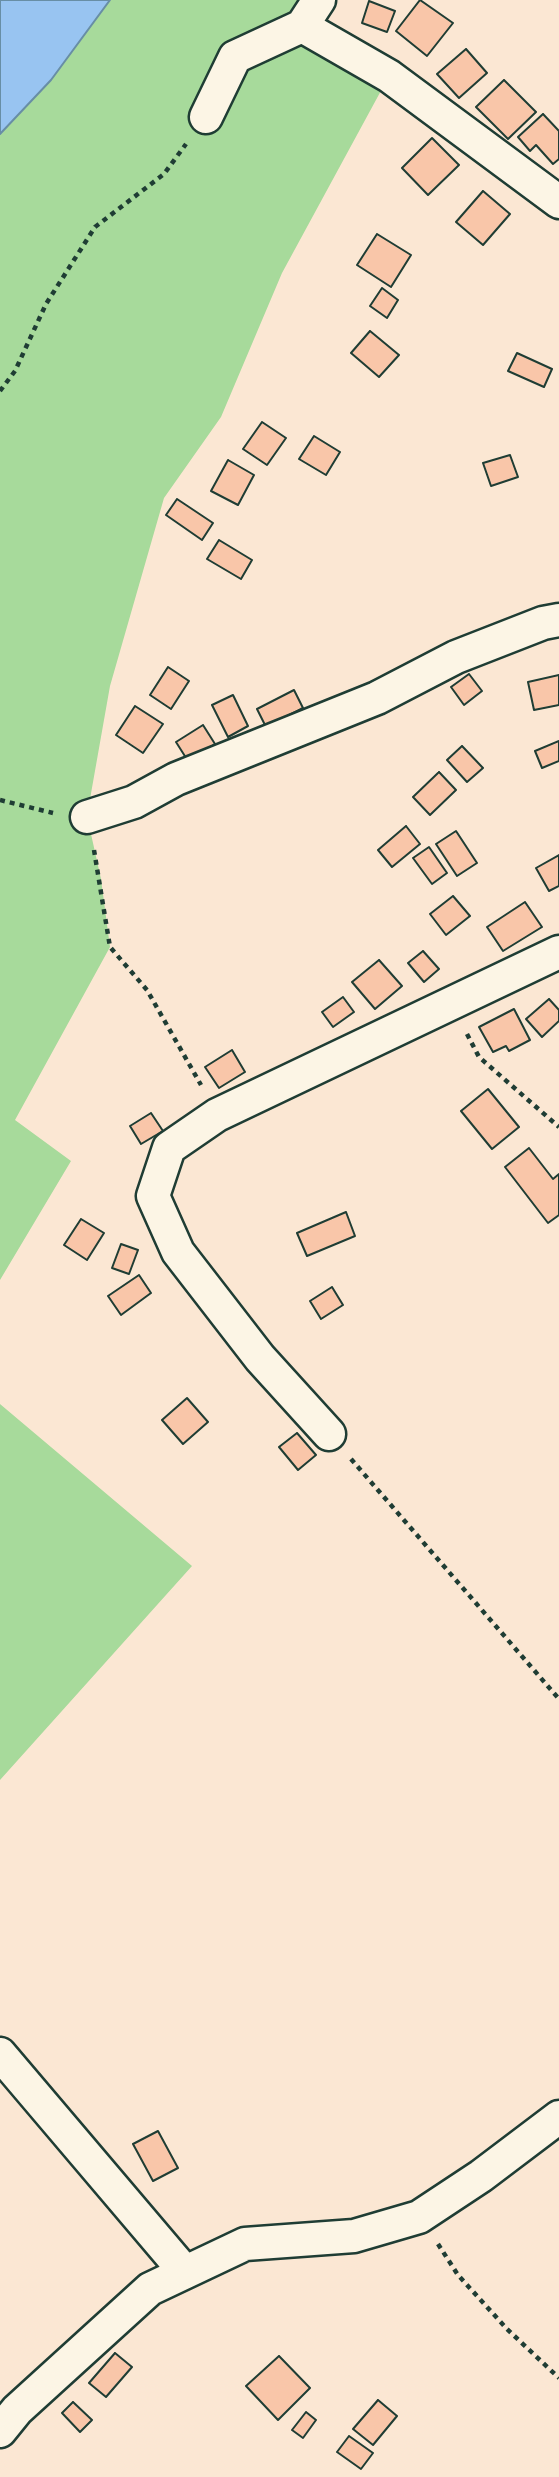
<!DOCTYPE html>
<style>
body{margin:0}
canvas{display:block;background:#fbe7d3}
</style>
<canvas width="559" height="2477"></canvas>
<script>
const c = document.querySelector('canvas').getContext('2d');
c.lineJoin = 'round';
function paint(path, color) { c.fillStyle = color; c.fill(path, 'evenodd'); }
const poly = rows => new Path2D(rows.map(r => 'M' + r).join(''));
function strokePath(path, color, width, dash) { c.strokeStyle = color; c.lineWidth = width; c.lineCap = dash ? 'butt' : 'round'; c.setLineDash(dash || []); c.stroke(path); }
const green = poly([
 [110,0,319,0,303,25,389,76,282,273,221,417,164,498,110,686,87,816,101,879,110,947,15,1120,71,1161,0,1280,0,134,51,80],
 [0,1404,192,1566,0,1780]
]);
const water = poly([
 [0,0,110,0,51,80,0,134,0,0]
]);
const building = poly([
 [420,0,453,23,427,56,396,31,420,0],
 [369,1,395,11,387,32,362,23,369,1],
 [466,49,487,73,459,98,437,74,466,49],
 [504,80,536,112,508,139,476,107,504,80],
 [543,114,559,131,559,159,553,164,536,145,530,151,518,137,543,114],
 [432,138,459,165,428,195,402,168,432,138],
 [483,191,510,214,483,245,456,222,483,191],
 [377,234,411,255,391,287,357,265,377,234],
 [382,288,398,300,387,318,370,306,382,288],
 [370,331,399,355,379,377,351,353,370,331],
 [517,353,552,369,544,387,508,371,517,353],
 [262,422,286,438,267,465,243,449,262,422],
 [314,436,340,452,326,475,299,459,314,436],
 [510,455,518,477,491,486,483,463,510,455],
 [228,460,254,475,238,505,211,491,228,460],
 [177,499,213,523,202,540,166,515,177,499],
 [219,540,252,560,241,579,207,559,219,540],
 [168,667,189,681,171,709,150,695,168,667],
 [469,674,482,691,464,705,451,687,469,674],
 [559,675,559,705,534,710,528,682,559,675],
 [294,690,303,708,266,727,257,709,294,690],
 [233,695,248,726,228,737,212,705,233,695],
 [135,706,163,724,143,753,116,735,135,706],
 [203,725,215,744,188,761,176,742,203,725],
 [559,741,559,761,542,768,535,751,559,741],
 [462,746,483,768,467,782,447,760,462,746],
 [439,772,456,790,430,815,413,797,439,772],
 [406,826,420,844,392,867,378,850,406,826],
 [456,831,477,863,457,876,436,844,456,831],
 [429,847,447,873,432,884,413,858,429,847],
 [559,855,559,886,549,891,536,868,559,855],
 [453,896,470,916,446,935,430,914,453,896],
 [525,902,542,927,503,951,487,927,525,902],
 [423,951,439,969,424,982,408,963,423,951],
 [379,960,402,986,375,1009,352,982,379,960],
 [343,997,354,1012,333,1027,322,1012,343,997],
 [549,999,559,1010,559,1021,542,1037,526,1019,549,999],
 [514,1009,530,1040,509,1051,506,1046,493,1052,479,1027,514,1009],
 [232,1050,245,1072,219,1088,205,1067,232,1050],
 [488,1089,519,1127,492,1149,461,1111,488,1089],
 [151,1113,163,1131,141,1144,130,1126,151,1113],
 [529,1148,553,1179,559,1174,559,1215,548,1223,505,1167,529,1148],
 [346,1212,355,1236,307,1256,297,1233,346,1212],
 [81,1219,104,1233,87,1260,64,1245,81,1219],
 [121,1244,138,1250,129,1274,112,1268,121,1244],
 [139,1275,151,1293,121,1315,108,1296,139,1275],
 [332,1287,343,1305,321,1319,310,1301,332,1287],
 [187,1398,208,1422,183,1444,162,1420,187,1398],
 [297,1433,316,1455,298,1470,279,1447,297,1433],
 [158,2131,178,2168,153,2181,133,2144,158,2131],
 [115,2353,132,2367,106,2397,89,2383,115,2353],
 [279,2356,310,2388,278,2420,246,2386,279,2356],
 [378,2400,397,2416,373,2445,353,2429,378,2400],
 [73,2402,92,2420,80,2432,62,2413,73,2402],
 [306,2412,316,2420,303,2438,292,2430,306,2412],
 [349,2436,373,2453,361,2469,337,2452,349,2436]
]);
const path = poly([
 [0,391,15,371,46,304,95,227,164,174,186,144],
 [0,800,53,813],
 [94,850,110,947,147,990,201,1085],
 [467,1034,479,1057,559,1127],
 [351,1459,559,1699],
 [438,2244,458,2275,507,2329,559,2378]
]);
const street = poly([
 [302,26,389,76,559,202],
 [206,117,235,57,302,26,319,0],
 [87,817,134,802,176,779,377,698,456,657,543,623,559,620],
 [329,1434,260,1358,178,1252,153,1196,169,1148,217,1115,559,952],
 [0,2054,185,2272],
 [0,2431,17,2410,150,2289,245,2244,354,2236,419,2217,481,2176,559,2117]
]);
paint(green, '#a7da9b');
paint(water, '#98c4f1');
strokePath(water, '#688ea5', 2);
paint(building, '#f9c6a9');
strokePath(building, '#1f3d34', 2);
strokePath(street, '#1f3d34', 37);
strokePath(path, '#1f3d34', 4.5, [5, 5]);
strokePath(street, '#fcf5e5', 32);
</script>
